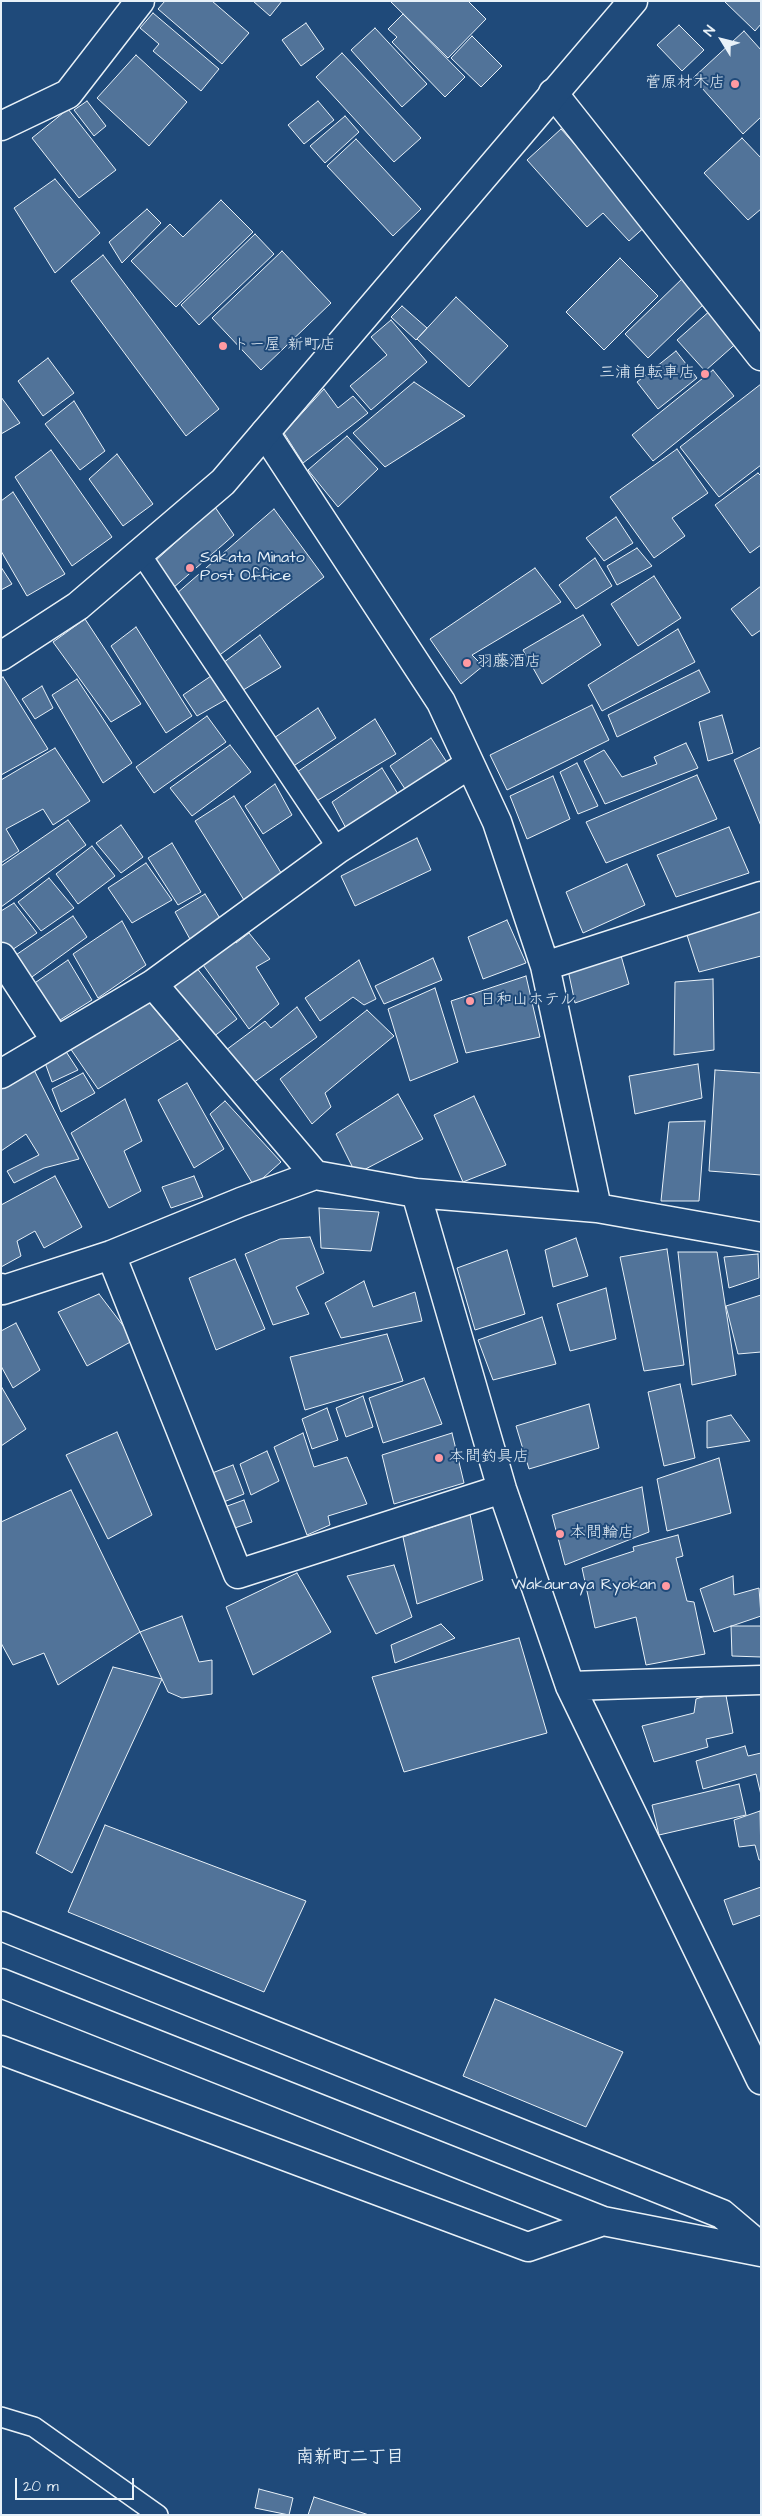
<!DOCTYPE html>
<meta charset="utf-8">
<style>
body{margin:0}
#map{position:relative;width:762px;height:2516px;overflow:hidden;background:#1f4a7a;font-family:"Architects Daughter",sans-serif}
canvas{display:block}
.frame{position:absolute;inset:0;border:2px solid #e8f1f8;pointer-events:none}
.north{position:absolute;left:697px;top:15px;width:50px;height:50px;-webkit-text-stroke:4px #1f4a7a;paint-order:stroke;rotate:306deg;font-size:14px;font-weight:700;line-height:20px;text-align:center;color:#e8f1f8}
.north::after{content:'';display:block;margin:auto;width:18px;height:22px;background:#e8f1f8;clip-path:polygon(50% 0,100% 100%,50% 72%,0 100%)}
.scale{position:absolute;left:15px;top:2478px;width:119px;height:22px;box-sizing:border-box;border:2px solid #e8f1f8;border-top:0;padding-left:6px;font-size:15px;line-height:18px;white-space:nowrap;color:#e8f1f8;-webkit-text-stroke:4px #1f4a7a;paint-order:stroke}
</style>
<div id="map">
<canvas width="762" height="2516"></canvas>
<div class="frame"></div>
<div class="north">N</div>
<div class="scale">20 m</div>
</div>
<script>
const c = document.querySelector('canvas').getContext('2d');
c.lineJoin = 'round';
function paint(path, color) { c.fillStyle = color; c.fill(path, 'evenodd'); }
const poly = rows => new Path2D(rows.map(r => 'M' + r).join(''));
function strokePath(path, color, width, dash) { c.strokeStyle = color; c.lineWidth = width; c.lineCap = dash ? 'butt' : 'round'; c.setLineDash(dash || []); c.stroke(path); }
function drawText(font, color, halo, rows, align = 'center') {
  c.font = font + ' "Architects Daughter","Klee One",sans-serif'; c.lineWidth = 4; c.setLineDash([]); c.textBaseline = 'middle'; c.strokeStyle = halo; c.fillStyle = color; for (const [text, x, y, turn = 0] of rows) {
    c.save(); c.translate(x, y); c.rotate((+turn || 0) * Math.PI / 180); c.textAlign = isNaN(turn) ? turn : align; if (halo) c.strokeText(text, 0, 0); c.fillText(text, 0, 0); c.restore();
  }
}
const building = poly([
 [165,1,212,1,249,33,222,64,158,9,165,1],
 [253,1,282,1,270,16,253,1],
 [390,1,468,1,486,19,448,58,390,1],
 [724,1,761,1,761,24,755,31,724,1],
 [153,13,219,69,201,91,153,51,159,44,140,28,153,13],
 [403,14,465,77,445,97,392,42,397,37,388,29,403,14],
 [306,23,324,49,301,66,282,40,306,23],
 [679,25,704,50,682,71,657,45,679,25],
 [375,28,427,84,402,107,351,50,375,28],
 [744,31,761,50,761,117,743,134,693,78,744,31],
 [472,36,502,66,481,87,451,58,472,36],
 [342,53,421,138,394,162,316,77,342,53],
 [136,55,187,102,149,146,97,98,136,55],
 [87,101,106,126,94,136,74,110,87,101],
 [318,101,334,120,304,144,288,125,318,101],
 [68,109,116,170,79,198,32,138,68,109],
 [345,116,359,132,325,163,310,146,345,116],
 [561,129,647,225,629,241,603,213,587,227,527,160,561,129],
 [742,138,761,158,761,209,748,220,704,173,742,138],
 [356,139,421,209,393,236,327,166,356,139],
 [55,179,100,233,55,273,14,208,55,179],
 [221,200,253,232,176,307,131,261,170,224,183,237,221,200],
 [147,209,161,223,122,263,109,242,147,209],
 [255,234,274,254,199,325,181,305,255,234],
 [282,251,331,303,261,370,212,318,282,251],
 [103,255,219,409,186,436,71,281,103,255],
 [620,258,658,296,604,350,566,312,620,258],
 [685,276,708,300,648,358,625,334,685,276],
 [456,297,508,346,469,387,417,339,456,297],
 [402,306,427,328,416,340,391,317,402,306],
 [712,309,740,340,705,371,677,340,712,309],
 [391,320,427,362,371,410,350,386,387,355,371,337,391,320],
 [676,351,697,378,658,409,637,382,676,351],
 [48,358,74,393,43,416,18,381,48,358],
 [713,370,734,396,653,461,632,435,713,370],
 [414,382,465,416,385,467,353,433,414,382],
 [761,384,761,465,719,497,680,447,761,384],
 [324,389,338,408,353,396,368,413,303,463,284,433,324,389],
 [1,397,20,423,1,434,1,397],
 [74,401,105,451,80,470,45,424,74,401],
 [347,436,378,469,338,507,308,470,347,436],
 [677,449,708,493,672,518,685,536,654,558,610,497,677,449],
 [51,450,112,537,72,566,15,477,51,450],
 [117,454,153,504,123,526,89,479,117,454],
 [758,473,761,476,761,545,750,553,715,505,758,473],
 [13,492,65,574,27,596,1,551,1,501,13,492],
 [215,507,234,535,173,588,154,562,215,507],
 [274,509,324,577,217,657,176,594,274,509],
 [616,517,633,543,604,561,586,538,616,517],
 [637,548,652,566,617,585,607,566,637,548],
 [595,558,612,586,576,609,559,585,595,558],
 [1,567,12,584,1,590,1,567],
 [535,568,561,602,472,655,483,666,461,684,430,639,535,568],
 [654,576,681,618,638,646,611,604,654,576],
 [761,586,761,630,752,636,731,609,761,586],
 [583,615,601,645,542,684,523,650,583,615],
 [85,619,141,704,111,722,53,642,85,619],
 [136,627,192,716,166,733,111,646,136,627],
 [678,629,695,662,602,711,588,685,678,629],
 [260,635,281,667,240,692,223,663,260,635],
 [699,670,710,692,617,737,608,715,699,670],
 [211,676,227,699,197,716,183,695,211,676],
 [3,677,48,749,1,775,1,678,3,677],
 [77,679,132,763,103,783,52,695,77,679],
 [42,686,53,708,35,719,22,699,42,686],
 [592,705,609,740,507,790,490,755,592,705],
 [318,708,336,738,289,769,271,740,318,708],
 [722,715,733,753,708,761,699,722,722,715],
 [207,716,226,742,154,793,136,767,207,716],
 [375,719,396,754,313,803,294,774,375,719],
 [431,738,450,767,407,792,390,766,431,738],
 [686,743,698,768,605,804,584,761,604,750,622,777,657,764,654,757,686,743],
 [230,745,251,772,192,816,170,788,230,745],
 [761,747,761,826,734,760,761,747],
 [55,748,90,801,53,825,43,809,6,829,19,851,1,863,1,780,55,748],
 [577,763,598,806,578,814,560,772,577,763],
 [382,768,401,799,348,832,332,802,382,768],
 [697,775,717,819,606,863,586,822,697,775],
 [553,776,570,819,527,839,510,796,553,776],
 [275,784,292,815,263,834,245,806,275,784],
 [234,796,283,876,244,900,195,821,234,796],
 [68,820,86,845,1,907,1,866,68,820],
 [121,825,143,857,121,873,96,843,121,825],
 [729,827,749,873,676,897,657,855,729,827],
 [417,838,431,870,355,906,341,876,417,838],
 [172,843,201,892,178,905,148,858,172,843],
 [92,846,115,876,78,904,56,874,92,846],
 [146,863,172,900,132,923,108,888,146,863],
 [627,864,645,905,583,933,566,892,627,864],
 [49,878,74,908,41,931,18,902,49,878],
 [205,894,221,920,191,941,175,912,205,894],
 [14,903,37,933,9,952,1,943,1,911,14,903],
 [761,908,761,956,699,972,686,932,761,908],
 [73,916,87,937,25,982,10,959,73,916],
 [507,920,526,963,483,979,468,937,507,920],
 [122,921,146,965,98,998,73,954,122,921],
 [249,933,270,959,256,967,279,1004,249,1029,201,962,232,938,236,943,249,933],
 [620,952,629,984,575,1003,568,970,620,952],
 [433,958,442,980,384,1004,375,986,433,958],
 [68,960,92,1000,52,1025,26,989,68,960],
 [359,960,376,999,364,1005,353,997,320,1021,305,998,359,960],
 [196,967,237,1019,209,1040,166,990,196,967],
 [526,976,540,1037,466,1053,451,1001,526,976],
 [713,979,714,1050,674,1055,675,982,713,979],
 [435,988,458,1062,410,1081,388,1009,435,988],
 [146,999,180,1039,98,1089,70,1048,146,999],
 [297,1007,317,1037,253,1083,226,1050,265,1021,271,1028,297,1007],
 [367,1010,394,1036,325,1093,331,1107,312,1124,280,1079,367,1010],
 [65,1050,78,1070,52,1082,44,1060,65,1050],
 [698,1064,702,1098,635,1114,629,1076,698,1064],
 [32,1066,79,1159,44,1168,14,1183,7,1171,39,1155,26,1134,1,1151,1,1086,32,1066],
 [715,1070,761,1073,761,1175,709,1171,715,1070],
 [83,1073,95,1093,61,1112,52,1089,83,1073],
 [187,1083,224,1149,194,1168,158,1100,187,1083],
 [398,1094,423,1139,356,1174,336,1134,398,1094],
 [474,1096,506,1165,463,1182,434,1115,474,1096],
 [125,1099,142,1141,124,1151,141,1191,109,1208,71,1133,125,1099],
 [225,1101,281,1162,254,1186,210,1114,225,1101],
 [705,1121,699,1201,661,1201,669,1122,705,1121],
 [55,1176,82,1227,44,1248,35,1231,17,1241,21,1256,1,1267,1,1205,55,1176],
 [194,1176,203,1197,171,1208,162,1187,194,1176],
 [319,1208,379,1212,371,1251,321,1248,319,1208],
 [310,1237,324,1273,296,1287,309,1314,273,1325,245,1254,280,1239,310,1237],
 [576,1238,588,1276,553,1287,545,1250,576,1238],
 [667,1249,684,1365,644,1371,620,1257,667,1249],
 [507,1250,525,1314,475,1330,457,1268,507,1250],
 [678,1252,717,1252,736,1375,692,1385,678,1252],
 [758,1254,759,1278,729,1288,724,1257,758,1254],
 [235,1259,265,1329,216,1350,189,1278,235,1259],
 [364,1281,373,1307,415,1292,422,1321,341,1338,325,1303,364,1281],
 [606,1288,616,1339,570,1351,557,1304,606,1288],
 [99,1294,134,1340,87,1366,58,1312,99,1294],
 [761,1295,761,1352,738,1354,726,1306,761,1295],
 [542,1317,556,1364,493,1380,478,1340,542,1317],
 [16,1323,40,1370,13,1388,1,1366,1,1331,16,1323],
 [387,1334,403,1381,305,1410,290,1357,387,1334],
 [424,1378,442,1424,383,1443,369,1398,424,1378],
 [680,1384,695,1458,664,1466,648,1392,680,1384],
 [1,1386,26,1429,1,1446,1,1386],
 [363,1396,373,1427,346,1437,336,1408,363,1396],
 [589,1404,599,1448,529,1469,516,1426,589,1404],
 [327,1408,338,1440,312,1449,302,1419,327,1408],
 [731,1415,750,1441,707,1448,707,1421,731,1415],
 [117,1432,152,1515,108,1539,66,1455,117,1432],
 [303,1433,314,1467,347,1457,367,1504,328,1516,330,1525,307,1535,274,1447,303,1433],
 [452,1433,464,1483,394,1504,382,1455,452,1433],
 [267,1451,279,1481,251,1495,240,1464,267,1451],
 [719,1458,731,1513,667,1531,657,1479,719,1458],
 [233,1465,244,1494,216,1505,207,1475,233,1465],
 [642,1487,649,1532,565,1565,552,1515,642,1487],
 [71,1490,140,1632,58,1685,44,1653,13,1665,1,1643,1,1522,71,1490],
 [244,1500,252,1522,229,1530,219,1509,244,1500],
 [470,1514,483,1580,417,1604,403,1537,470,1514],
 [678,1535,683,1556,676,1558,687,1601,694,1602,705,1654,646,1665,636,1617,595,1628,582,1568,634,1551,633,1547,678,1535],
 [394,1565,412,1617,376,1634,347,1576,394,1565],
 [297,1573,331,1632,253,1675,226,1607,297,1573],
 [733,1576,734,1595,759,1588,761,1616,714,1632,700,1589,733,1576],
 [182,1616,199,1662,212,1660,212,1694,182,1698,168,1692,140,1632,182,1616],
 [441,1624,455,1638,395,1663,391,1645,441,1624],
 [731,1626,761,1626,761,1657,732,1656,731,1626],
 [519,1638,547,1733,404,1772,372,1677,519,1638],
 [113,1667,162,1679,72,1873,36,1853,113,1667],
 [725,1690,733,1733,706,1739,708,1747,654,1762,642,1726,694,1713,696,1699,725,1690],
 [745,1746,748,1756,761,1753,761,1795,756,1774,703,1789,696,1761,745,1746],
 [739,1784,746,1815,659,1835,652,1805,739,1784],
 [760,1811,761,1860,759,1860,755,1845,739,1847,734,1820,760,1811],
 [105,1825,306,1901,264,1992,68,1912,105,1825],
 [761,1887,761,1915,733,1925,724,1900,761,1887],
 [495,1999,623,2052,586,2127,463,2076,495,1999],
 [259,2489,293,2498,289,2515,255,2508,259,2489],
 [314,2497,369,2515,308,2515,314,2497]
]);
const service = poly([
 [140,553,338,849],
 [1,2417,34,2427,158,2515]
]);
const minor = poly([
 [553,93,761,356],
 [1,126,68,94,140,1],
 [265,433,441,702,497,822,545,966,597,1208],
 [1,957,56,1041],
 [545,966,761,896],
 [153,984,315,1175],
 [1,1074,153,984,338,849,470,764],
 [416,1193,502,1489,570,1686,761,2080],
 [111,1255,238,1574,502,1489],
 [1,1288,3,1290,111,1255,241,1202,315,1175,416,1193,597,1208,761,1237],
 [570,1686,761,1680]
]);
const tertiary = poly([
 [1,656,78,606,223,482,633,1],
 [1,1926,722,2214,761,2247],
 [1,1983,603,2221,761,2252],
 [1,2050,528,2247,603,2221]
]);
const markers = [
 [735,84,5,"#ff9aa2"],
 [223,346,5,"#ff9aa2"],
 [705,374,5,"#ff9aa2"],
 [190,568,5,"#ff9aa2"],
 [467,663,5,"#ff9aa2"],
 [470,1001,5,"#ff9aa2"],
 [439,1458,5,"#ff9aa2"],
 [560,1534,5,"#ff9aa2"],
 [666,1586,5,"#ff9aa2"]
];
const poiNames = [
 ["菅原材木店",725,84,"right"],
 ["トー屋 新町店",233,346],
 ["三浦自転車店",695,374,"right"],
 ["Sakata Minato",200,559],
 ["Post Office",200,577],
 ["羽藤酒店",477,663],
 ["日和山ホテル",480,1001],
 ["本間釣具店",449,1458],
 ["本間輪店",570,1534],
 ["Wakauraya Ryokan",656,1586,"right"]
];
const neighbourhoodNames = [
 ["南新町二丁目",350,2458]
];
paint(building, '#517399');
strokePath(building, '#e8f1f8', 1);
strokePath(service, '#e8f1f8', 22);
strokePath(minor, '#e8f1f8', 31);
strokePath(tertiary, '#e8f1f8', 31);
strokePath(service, '#1f4a7a', 19);
strokePath(minor, '#1f4a7a', 28);
strokePath(tertiary, '#1f4a7a', 28);
for (const [x, y, r, color] of markers) { const dot = new Path2D(); dot.arc(x, y, r, 0, 2 * Math.PI); c.fillStyle = color; c.fill(dot); strokePath(dot, '#1f4a7a', 2); }
drawText('16px', '#e8f1f8', '#1f4a7a', poiNames, 'left');
drawText('bold 18px', '#e8f1f8', '#1f4a7a', neighbourhoodNames);
</script>
